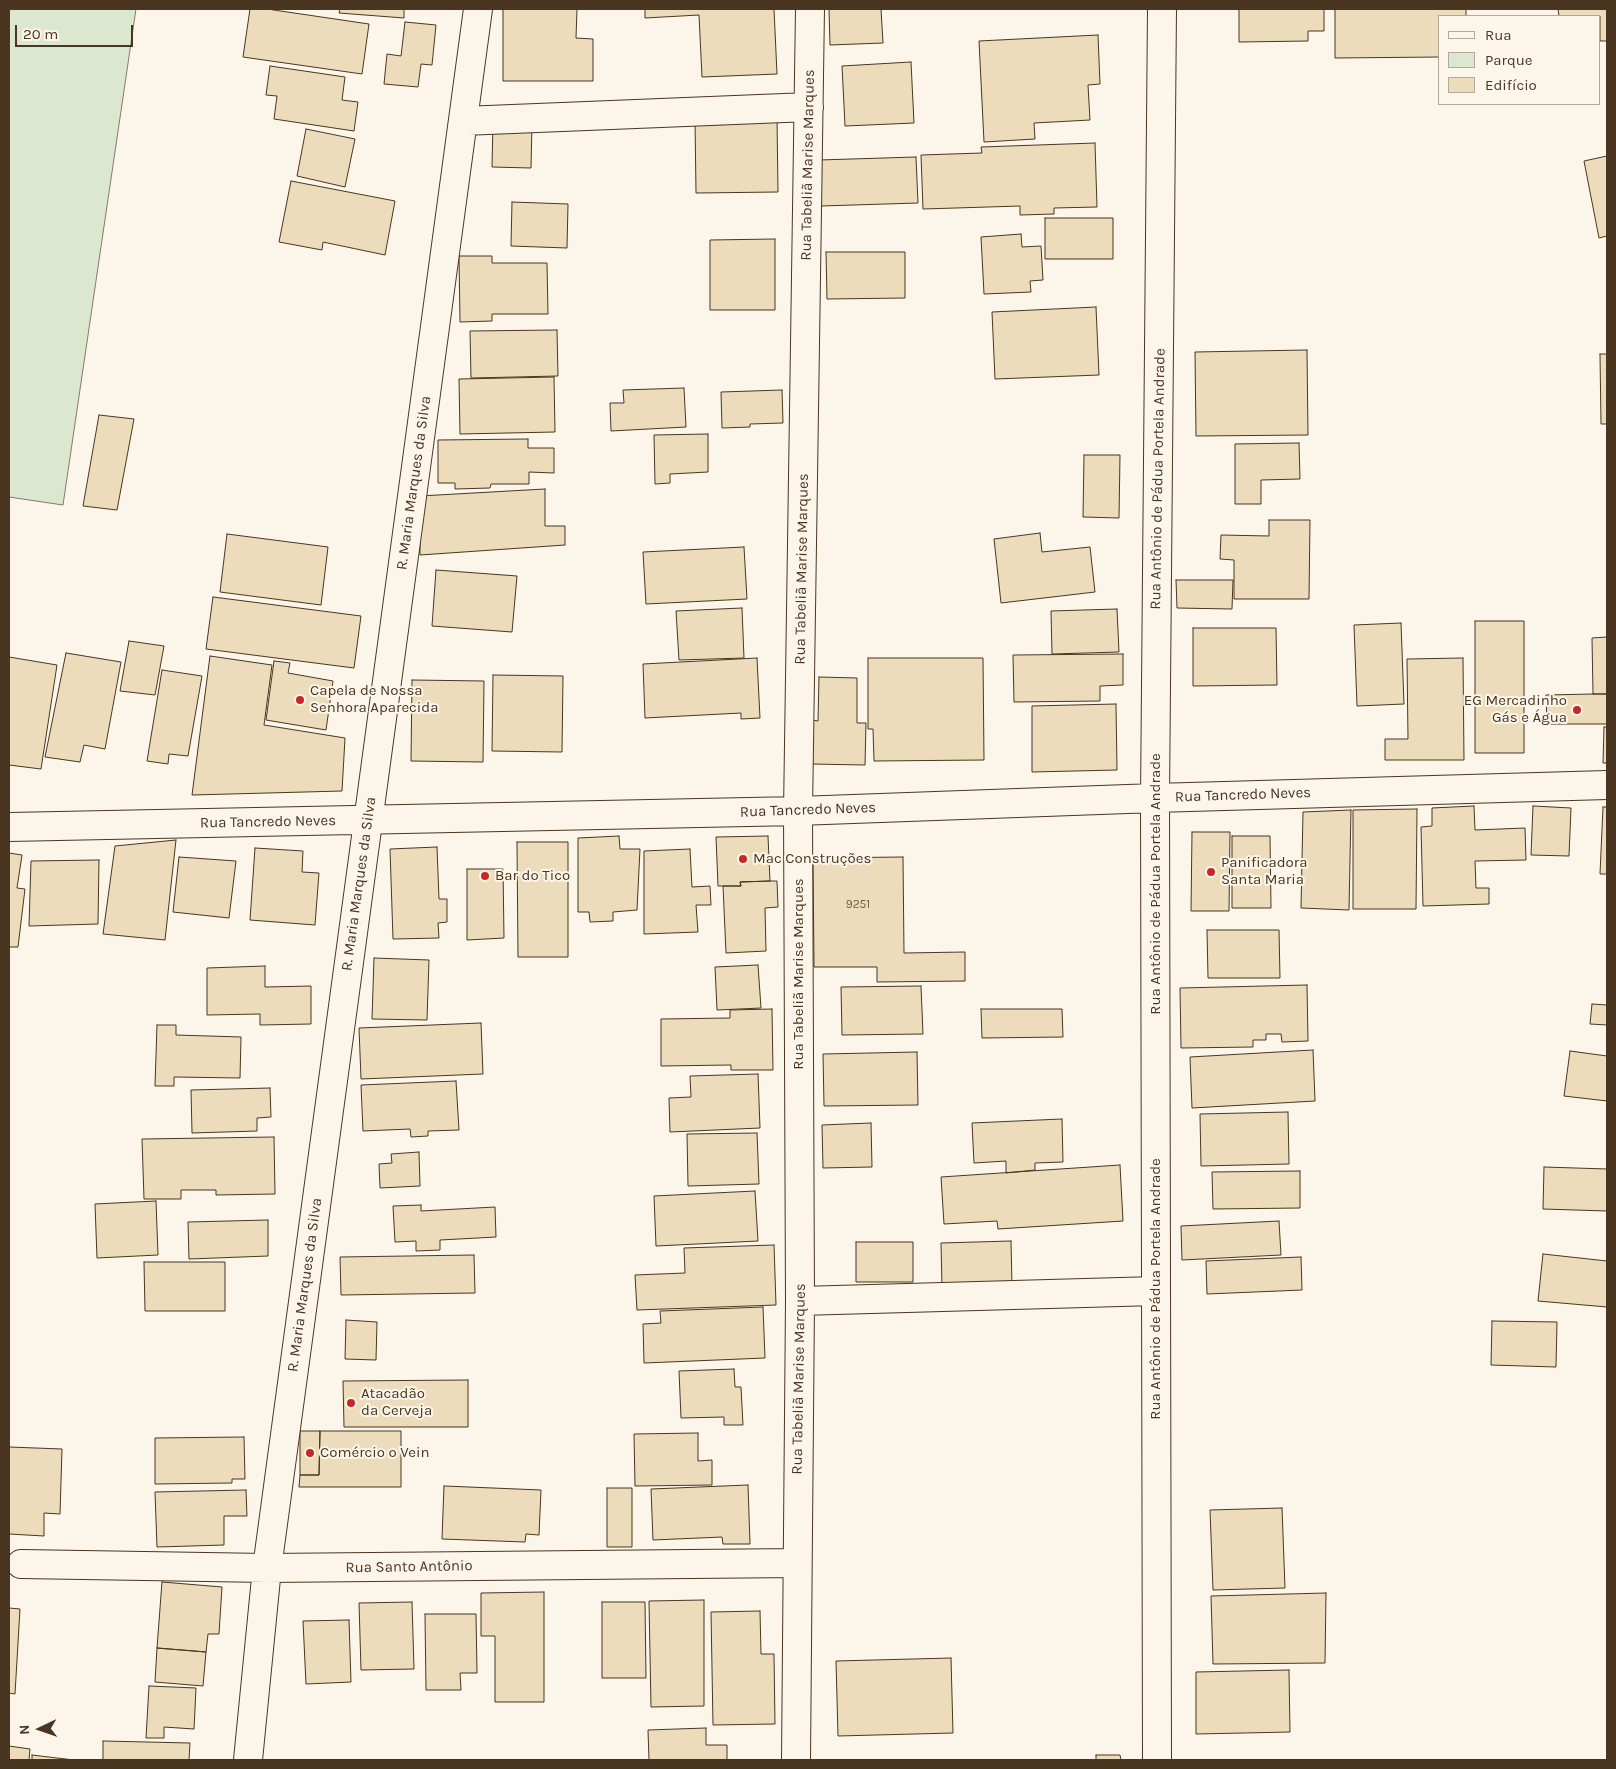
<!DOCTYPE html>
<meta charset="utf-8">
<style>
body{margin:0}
#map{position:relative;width:1616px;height:1769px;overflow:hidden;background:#fbf6e9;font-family:Karla,sans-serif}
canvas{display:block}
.frame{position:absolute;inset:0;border:10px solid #4a3520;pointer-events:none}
.legend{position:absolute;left:1438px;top:15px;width:162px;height:90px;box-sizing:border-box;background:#fbf6e9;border:1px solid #b4a999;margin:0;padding:6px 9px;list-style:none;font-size:15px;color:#4a3520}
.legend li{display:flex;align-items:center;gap:10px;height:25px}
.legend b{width:25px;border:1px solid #b4a999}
.north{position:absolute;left:15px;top:1704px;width:50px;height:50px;-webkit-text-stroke:4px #fbf6e9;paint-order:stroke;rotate:267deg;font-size:14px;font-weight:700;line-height:20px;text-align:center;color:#4a3520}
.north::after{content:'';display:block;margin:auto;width:18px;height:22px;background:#4a3520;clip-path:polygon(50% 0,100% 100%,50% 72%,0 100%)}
.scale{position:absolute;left:15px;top:25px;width:118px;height:22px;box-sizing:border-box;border:2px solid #4a3520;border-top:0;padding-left:6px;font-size:15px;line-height:18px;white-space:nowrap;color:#4a3520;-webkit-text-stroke:4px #fbf6e9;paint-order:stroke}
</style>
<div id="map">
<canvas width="1616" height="1769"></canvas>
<div class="frame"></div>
<ul class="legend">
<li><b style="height:6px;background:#fbf6e9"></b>Rua</li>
<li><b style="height:14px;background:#dce7d0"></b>Parque</li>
<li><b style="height:14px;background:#ecdcbc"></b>Edifício</li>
</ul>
<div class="north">N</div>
<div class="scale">20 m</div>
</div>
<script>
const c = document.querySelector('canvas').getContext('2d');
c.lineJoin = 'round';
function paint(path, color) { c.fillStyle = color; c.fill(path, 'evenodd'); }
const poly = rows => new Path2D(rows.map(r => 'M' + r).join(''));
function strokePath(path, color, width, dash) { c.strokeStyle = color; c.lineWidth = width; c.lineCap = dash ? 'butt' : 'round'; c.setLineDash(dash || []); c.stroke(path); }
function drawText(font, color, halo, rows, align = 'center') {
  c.font = font + ' Karla,sans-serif'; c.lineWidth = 4; c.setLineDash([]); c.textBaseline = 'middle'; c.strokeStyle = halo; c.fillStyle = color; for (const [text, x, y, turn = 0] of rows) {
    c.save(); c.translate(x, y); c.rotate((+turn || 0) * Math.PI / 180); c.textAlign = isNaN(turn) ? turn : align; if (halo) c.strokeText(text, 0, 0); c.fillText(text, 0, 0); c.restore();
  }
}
const green = poly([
 [9,9,136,9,63,505,9,497,9,9]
]);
const building = poly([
 [250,9,267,9,369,24,362,74,243,57,250,9],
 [340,9,404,9,404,18,339,13,340,9],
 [503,9,577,9,576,38,593,39,593,81,503,81,503,9],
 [645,9,774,9,777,74,702,77,699,15,645,18,645,9],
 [829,9,881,9,883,43,830,45,829,9],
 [1239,9,1324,9,1324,31,1308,31,1308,41,1239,42,1239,9],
 [1335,9,1466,9,1466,16,1440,16,1440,57,1335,58,1335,9],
 [1558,9,1607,9,1607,41,1600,41,1600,16,1559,16,1558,9],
 [405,22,436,25,432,65,421,64,418,87,384,84,387,54,401,56,405,22],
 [1098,35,1100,84,1088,85,1090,120,1034,123,1035,139,984,142,979,41,1098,35],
 [911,62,914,123,845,126,842,66,911,62],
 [270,66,345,77,342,100,358,102,354,131,274,119,277,96,266,95,270,66],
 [777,118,778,192,696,193,695,119,777,118],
 [493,122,532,123,531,168,492,167,493,122],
 [306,129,355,139,345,187,297,176,306,129],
 [1095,143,1097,207,1054,208,1054,214,1020,215,1020,206,923,209,921,155,982,153,981,147,1095,143],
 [1607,156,1607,236,1599,238,1584,161,1607,156],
 [916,157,918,203,821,206,819,160,916,157],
 [291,181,395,201,385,255,323,242,322,250,279,242,291,181],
 [512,202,568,204,567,248,511,246,512,202],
 [1045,218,1113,218,1113,259,1045,259,1045,218],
 [1021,234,1022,247,1041,246,1043,280,1030,281,1031,292,984,294,981,237,1021,234],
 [775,239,775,310,710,310,710,240,775,239],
 [826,252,905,252,905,298,827,299,826,252],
 [459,256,492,256,492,263,547,263,548,314,492,314,492,321,460,322,459,256],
 [1096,307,1099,375,995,379,992,312,1096,307],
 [557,330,558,376,471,378,470,331,557,330],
 [1307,350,1308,435,1196,436,1195,352,1307,350],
 [1600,354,1607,354,1607,424,1601,424,1600,354],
 [554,377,555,432,460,434,459,379,554,377],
 [684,388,686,427,611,431,610,403,624,403,623,390,684,388],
 [782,390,783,423,750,424,750,427,722,428,721,392,782,390],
 [99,415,134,419,117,510,83,506,99,415],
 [708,434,708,472,670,474,670,483,655,484,654,435,708,434],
 [528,439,528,448,554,448,554,473,529,472,529,484,491,484,490,488,455,489,455,483,438,483,438,440,528,439],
 [1299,443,1300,479,1261,480,1261,504,1235,504,1235,444,1299,443],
 [1084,455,1120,455,1119,518,1083,517,1084,455],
 [545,489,545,526,565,526,565,545,420,555,420,496,545,489],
 [1269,520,1310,520,1309,599,1234,599,1234,560,1220,559,1221,535,1269,536,1269,520],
 [1040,533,1042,552,1090,547,1095,592,1001,603,994,539,1040,533],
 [227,534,328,547,321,605,220,592,227,534],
 [744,547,747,599,646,604,643,552,744,547],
 [436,570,517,576,512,632,432,626,436,570],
 [1176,580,1233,580,1232,609,1177,608,1176,580],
 [213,597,361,616,354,668,206,649,213,597],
 [742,608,744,658,679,660,676,611,742,608],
 [1117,609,1119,652,1052,654,1051,611,1117,609],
 [1475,621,1524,621,1524,753,1475,753,1475,621],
 [1401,623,1404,704,1357,706,1354,625,1401,623],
 [1193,628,1276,628,1277,685,1193,686,1193,628],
 [1607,637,1607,694,1593,694,1592,638,1607,637],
 [129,641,164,646,155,695,120,691,129,641],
 [66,653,121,662,105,749,84,745,80,762,45,757,66,653],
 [1123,654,1123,685,1100,686,1100,701,1014,702,1013,655,1123,654],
 [210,656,272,665,264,725,345,738,342,791,192,795,210,656],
 [9,657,57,665,41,769,9,765,9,657],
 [757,658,760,718,741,719,741,713,645,718,643,664,757,658],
 [868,658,983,658,984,760,874,761,873,729,868,729,868,658],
 [1463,658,1464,760,1385,760,1385,739,1408,739,1407,659,1463,658],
 [274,661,290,663,288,673,333,681,326,730,266,720,274,661],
 [162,670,202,676,188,756,169,754,168,764,147,761,162,670],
 [493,675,563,676,562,752,492,751,493,675],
 [819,677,857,678,857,723,866,723,865,765,812,764,812,720,818,721,819,677],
 [412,680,484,681,483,762,411,761,412,680],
 [1593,694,1607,694,1607,724,1547,724,1546,695,1593,694],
 [1116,704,1117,770,1032,772,1032,706,1116,704],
 [1604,727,1607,727,1607,763,1603,763,1604,727],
 [1474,806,1475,830,1525,828,1526,860,1475,861,1476,888,1489,888,1489,904,1423,906,1421,827,1432,826,1432,808,1474,806],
 [1533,806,1571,808,1569,856,1531,855,1533,806],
 [1603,807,1607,807,1607,874,1600,874,1603,807],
 [1417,809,1416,909,1353,909,1353,810,1417,809],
 [1351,810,1349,910,1301,908,1303,812,1351,810],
 [1192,832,1230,832,1229,911,1191,911,1192,832],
 [619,836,620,849,640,849,637,910,613,912,613,921,590,922,589,912,578,912,578,838,619,836],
 [768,836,770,881,740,882,741,886,718,886,716,837,768,836],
 [1232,836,1270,836,1271,908,1232,908,1232,836],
 [176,840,165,940,103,934,115,846,176,840],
 [517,842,568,842,568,957,518,957,517,842],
 [437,847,439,899,447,899,447,922,438,923,439,938,393,939,390,849,437,847],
 [255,848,303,851,302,872,319,873,315,925,250,920,255,848],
 [690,849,692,887,710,886,711,905,696,905,698,932,644,934,644,851,690,849],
 [9,853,22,855,17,888,25,889,18,947,9,947,9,853],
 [179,857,236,861,229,918,173,912,179,857],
 [903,857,904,953,965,952,965,981,877,982,877,967,814,967,813,858,903,857],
 [99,860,98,924,29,926,31,861,99,860],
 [467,869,503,869,504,938,467,940,467,869],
 [770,881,777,881,778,907,765,908,766,951,726,953,723,886,741,886,740,882,770,881],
 [1207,930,1279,930,1280,978,1208,978,1207,930],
 [374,958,429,960,427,1020,372,1019,374,958],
 [758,965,761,1008,717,1010,715,967,758,965],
 [265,966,265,987,311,986,311,1024,260,1025,260,1014,207,1015,207,968,265,966],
 [1307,985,1308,1041,1282,1042,1281,1034,1266,1034,1266,1040,1253,1040,1253,1047,1181,1048,1180,988,1307,985],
 [921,986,923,1034,842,1035,841,987,921,986],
 [1592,1004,1607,1005,1607,1025,1590,1024,1592,1004],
 [772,1009,773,1070,731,1070,731,1065,661,1066,661,1019,730,1018,730,1010,772,1009],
 [981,1009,1062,1009,1063,1037,982,1038,981,1009],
 [481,1023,483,1074,361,1079,359,1028,481,1023],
 [157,1025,176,1025,176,1035,241,1037,240,1078,174,1077,174,1086,155,1086,157,1025],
 [1313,1050,1315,1101,1192,1108,1190,1057,1313,1050],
 [1570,1051,1607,1056,1607,1101,1564,1096,1570,1051],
 [917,1052,918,1105,824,1106,823,1054,917,1052],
 [758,1074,760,1128,670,1132,669,1098,691,1097,690,1076,758,1074],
 [456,1081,459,1130,428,1131,428,1136,411,1137,410,1129,363,1131,361,1085,456,1081],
 [270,1088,271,1117,257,1118,257,1131,192,1133,191,1090,270,1088],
 [1288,1112,1289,1164,1201,1166,1200,1114,1288,1112],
 [1062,1119,1063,1162,1035,1163,1035,1170,1006,1173,1006,1161,974,1163,972,1123,1062,1119],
 [871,1123,872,1167,823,1168,822,1125,871,1123],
 [757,1133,759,1184,688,1186,687,1134,757,1133],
 [274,1137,275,1194,216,1195,216,1190,181,1190,181,1199,144,1199,142,1139,274,1137],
 [419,1152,420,1186,380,1188,379,1164,392,1163,391,1154,419,1152],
 [1120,1165,1123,1221,998,1229,997,1221,944,1224,941,1177,1120,1165],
 [1544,1167,1607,1169,1607,1211,1543,1209,1544,1167],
 [1300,1171,1300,1208,1213,1209,1212,1172,1300,1171],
 [755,1191,758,1241,656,1246,654,1196,755,1191],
 [156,1201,158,1255,97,1258,95,1204,156,1201],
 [421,1205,421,1211,495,1207,496,1237,440,1240,440,1250,416,1251,416,1241,395,1242,393,1206,421,1205],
 [268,1220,268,1256,189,1259,188,1222,268,1220],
 [1279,1221,1281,1255,1182,1260,1181,1226,1279,1221],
 [1011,1241,1012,1285,942,1287,941,1243,1011,1241],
 [856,1242,913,1242,913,1282,856,1282,856,1242],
 [774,1245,776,1305,637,1310,635,1275,685,1273,684,1248,774,1245],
 [1543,1254,1607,1261,1607,1307,1538,1301,1543,1254],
 [474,1255,475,1293,341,1295,340,1257,474,1255],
 [1301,1257,1302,1290,1207,1294,1206,1261,1301,1257],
 [144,1262,225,1262,225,1311,145,1311,144,1262],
 [763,1307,765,1358,644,1363,643,1324,661,1323,660,1311,763,1307],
 [346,1320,377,1322,376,1360,345,1359,346,1320],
 [1492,1321,1557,1322,1556,1367,1491,1365,1492,1321],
 [734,1369,735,1387,741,1387,743,1425,724,1425,724,1417,681,1418,679,1371,734,1369],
 [468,1380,468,1427,344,1427,343,1381,468,1380],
 [300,1431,320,1431,319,1475,300,1475,300,1431],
 [320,1431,401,1431,401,1487,299,1487,300,1475,319,1475,320,1431],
 [698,1433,698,1461,712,1460,712,1485,635,1486,634,1434,698,1433],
 [244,1437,245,1479,232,1479,232,1483,155,1484,155,1438,244,1437],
 [9,1447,62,1449,60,1514,44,1513,44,1536,9,1534,9,1447],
 [748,1485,750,1544,723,1544,722,1537,653,1540,651,1489,748,1485],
 [444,1486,541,1490,539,1535,526,1534,525,1542,442,1539,444,1486],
 [607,1488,632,1488,632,1547,607,1547,607,1488],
 [246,1490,247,1516,224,1516,224,1545,157,1547,155,1492,246,1490],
 [1282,1508,1285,1588,1213,1590,1210,1510,1282,1508],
 [162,1582,222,1587,219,1634,208,1634,206,1652,157,1648,162,1582],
 [544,1592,544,1702,495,1702,495,1636,481,1636,481,1593,544,1592],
 [1326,1593,1325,1663,1213,1664,1211,1596,1326,1593],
 [704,1600,704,1706,651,1707,649,1601,704,1600],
 [412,1602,414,1669,361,1670,359,1603,412,1602],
 [602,1602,645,1602,646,1678,602,1678,602,1602],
 [9,1608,20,1609,15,1694,9,1693,9,1608],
 [760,1611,761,1654,774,1654,775,1724,713,1725,711,1612,760,1611],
 [425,1614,476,1614,477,1673,460,1673,461,1690,426,1690,425,1614],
 [349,1620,351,1682,306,1684,303,1621,349,1620],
 [157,1648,206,1652,203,1686,155,1682,157,1648],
 [951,1658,953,1733,838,1736,836,1661,951,1658],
 [1289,1670,1290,1732,1196,1734,1196,1672,1289,1670],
 [149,1686,196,1688,194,1729,164,1727,164,1738,146,1738,149,1686],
 [706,1728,706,1745,727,1745,727,1760,649,1760,648,1730,706,1728],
 [103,1741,190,1743,189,1760,103,1760,103,1741],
 [9,1746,30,1749,29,1760,9,1760,9,1746],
 [32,1755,74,1760,32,1760,32,1755],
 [1096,1755,1120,1755,1121,1760,1096,1760,1096,1755]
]);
const street = poly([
 [463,121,809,107],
 [9,827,798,811,1155,798,1607,785],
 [800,1301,1156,1291],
 [21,1564,267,1568,797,1563],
 [248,1760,267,1568,478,9],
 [796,1760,800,1301,798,811,810,9],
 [1157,1760,1155,798,1162,9]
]);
const markers = [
 [300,700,5,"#c62828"],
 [1577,710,5,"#c62828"],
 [743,859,5,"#c62828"],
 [1211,872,5,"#c62828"],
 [485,876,5,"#c62828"],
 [351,1403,5,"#c62828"],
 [310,1453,5,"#c62828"]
];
const numberNames = [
 ["9251",858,905]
];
const streetNames = [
 ["Rua Tabeliã Marise Marques",808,165,-89],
 ["Rua Antônio de Pádua Portela Andrade",1158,479,-89],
 ["R. Maria Marques da Silva",414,483,-82],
 ["Rua Tabeliã Marise Marques",802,569,-89],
 ["Rua Tancredo Neves",1243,795,-2],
 ["Rua Tancredo Neves",808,810,-2],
 ["Rua Tancredo Neves",268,822,-1],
 ["R. Maria Marques da Silva",359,884,-82],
 ["Rua Antônio de Pádua Portela Andrade",1156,884,-90],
 ["Rua Tabeliã Marise Marques",799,974,-90],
 ["R. Maria Marques da Silva",305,1285,-82],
 ["Rua Antônio de Pádua Portela Andrade",1156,1289,-90],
 ["Rua Tabeliã Marise Marques",799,1379,-89],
 ["Rua Santo Antônio",409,1567,-1]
];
const poiNames = [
 ["Capela de Nossa",310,691],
 ["Senhora Aparecida",310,708],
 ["EG Mercadinho",1567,701,"right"],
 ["Gás e Água",1567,718,"right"],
 ["Mac Construções",753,859],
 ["Panificadora",1221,863],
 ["Santa Maria",1221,880],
 ["Bar do Tico",495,876],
 ["Atacadão",361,1394],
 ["da Cerveja",361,1411],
 ["Comércio o Vein",320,1453]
];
paint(green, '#dce7d0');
strokePath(green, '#887966', 1);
paint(building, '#ecdcbc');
strokePath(building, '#4a3520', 1);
strokePath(street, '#4a3520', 30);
strokePath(street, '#fbf6e9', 28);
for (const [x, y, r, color] of markers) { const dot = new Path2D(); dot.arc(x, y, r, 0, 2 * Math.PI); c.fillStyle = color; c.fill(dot); strokePath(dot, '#fbf6e9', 2); }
drawText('12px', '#725f47', null, numberNames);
drawText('15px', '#4a3520', '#fbf6e9', streetNames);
drawText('15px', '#4a3520', '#fbf6e9', poiNames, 'left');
</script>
